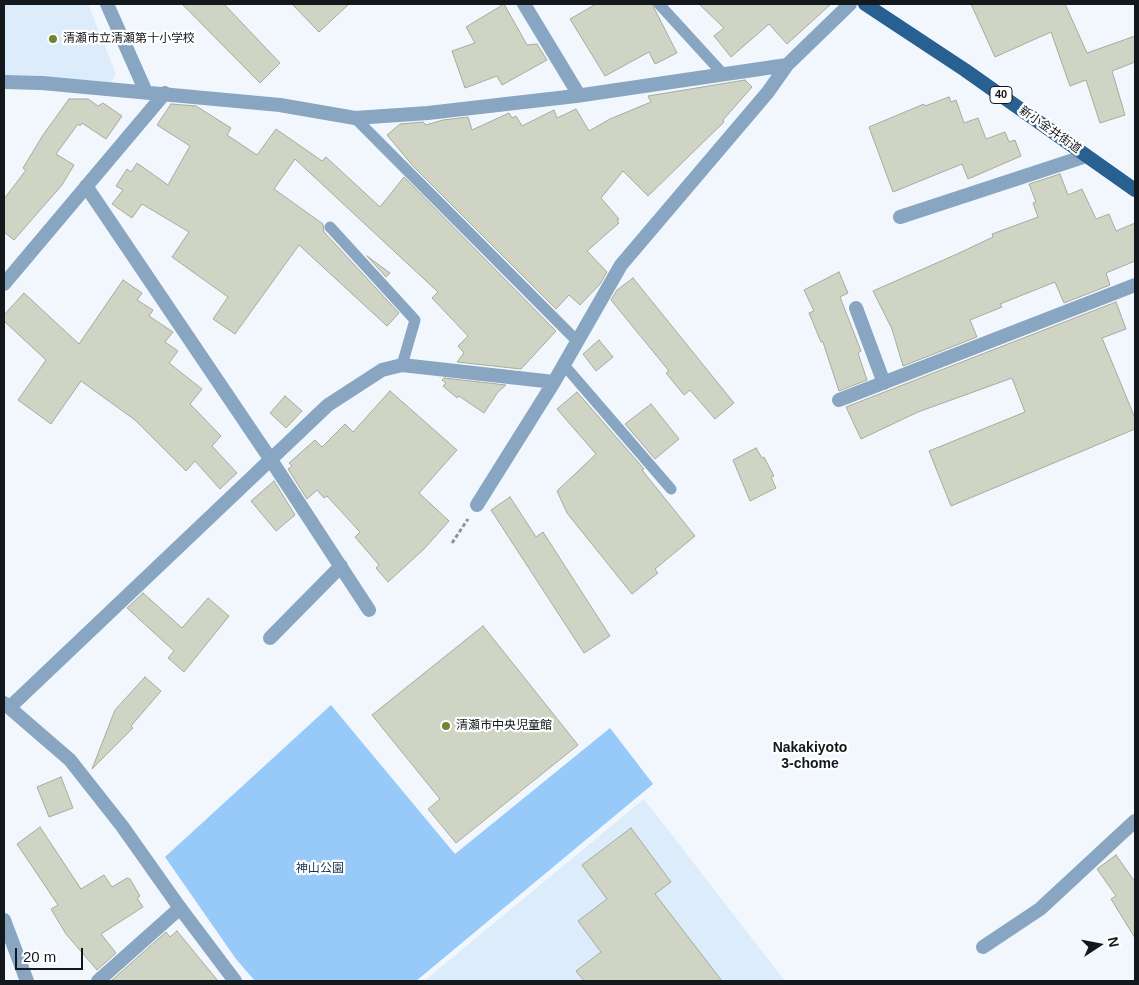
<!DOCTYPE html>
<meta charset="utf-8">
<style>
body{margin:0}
#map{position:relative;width:1139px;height:985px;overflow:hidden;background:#f1f7fc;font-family:Arial,sans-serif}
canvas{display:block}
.frame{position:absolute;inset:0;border:5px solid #13181c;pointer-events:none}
.north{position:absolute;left:1074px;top:920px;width:50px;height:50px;-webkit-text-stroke:4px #fff;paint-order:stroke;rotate:79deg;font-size:14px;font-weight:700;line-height:20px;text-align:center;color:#13181c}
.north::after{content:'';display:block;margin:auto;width:18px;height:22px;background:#13181c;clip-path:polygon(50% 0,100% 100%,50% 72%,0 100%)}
.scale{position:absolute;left:15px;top:948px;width:68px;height:22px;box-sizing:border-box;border:2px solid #13181c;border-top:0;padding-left:6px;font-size:15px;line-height:18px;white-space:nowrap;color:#13181c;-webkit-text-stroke:4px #fff;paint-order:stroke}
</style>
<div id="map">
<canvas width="1139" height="985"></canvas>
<div class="frame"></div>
<div class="north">N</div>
<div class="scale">20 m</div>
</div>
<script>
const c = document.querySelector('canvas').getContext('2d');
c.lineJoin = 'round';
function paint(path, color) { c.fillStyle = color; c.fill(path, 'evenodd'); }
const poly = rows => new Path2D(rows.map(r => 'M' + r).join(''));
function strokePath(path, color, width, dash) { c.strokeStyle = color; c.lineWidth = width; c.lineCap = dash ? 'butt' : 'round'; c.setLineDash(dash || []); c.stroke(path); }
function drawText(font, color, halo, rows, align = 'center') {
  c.font = font + ' Arial,"Noto Sans JP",sans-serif'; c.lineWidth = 4.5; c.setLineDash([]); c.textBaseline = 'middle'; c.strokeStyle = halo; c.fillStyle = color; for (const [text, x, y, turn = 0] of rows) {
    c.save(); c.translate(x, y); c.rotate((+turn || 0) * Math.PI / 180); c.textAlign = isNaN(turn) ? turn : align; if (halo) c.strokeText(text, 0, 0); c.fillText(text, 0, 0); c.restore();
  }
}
const built = poly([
 [4,4,88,4,116,74,109,85,4,80],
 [644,799,785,981,424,981]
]);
const green = poly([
 [331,705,455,854,610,728,653,784,416,981,255,981,236,959,165,857]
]);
const building = poly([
 [182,4,224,4,280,63,260,83,182,4],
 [292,4,349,4,319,32,292,4],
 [504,4,527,45,537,44,547,60,502,85,497,76,465,88,452,51,475,43,466,27,504,4],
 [596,4,652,4,677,53,655,64,649,52,605,76,570,19,596,4],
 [699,4,831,4,787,44,769,24,731,57,714,36,724,28,699,4],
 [971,4,1065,4,1087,53,1135,36,1135,62,1112,71,1125,115,1100,123,1086,80,1070,86,1051,32,995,57,971,4],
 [745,80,752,87,723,120,724,122,648,196,623,171,601,198,619,219,617,220,619,223,587,251,607,272,600,284,580,305,569,295,556,309,413,166,387,135,400,124,423,122,426,125,443,120,468,117,472,130,509,113,512,118,516,116,522,126,554,110,557,118,576,109,589,131,610,119,651,102,648,96,745,80],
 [949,97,951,102,956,100,964,123,978,118,986,139,1005,132,1009,142,1015,140,1021,156,968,179,962,164,893,192,869,127,924,104,925,106,949,97],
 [69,99,88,99,98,106,103,103,122,116,106,139,82,123,80,126,78,124,56,154,74,165,62,185,14,240,4,232,4,199,26,170,23,168,43,135,69,99],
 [171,104,196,106,231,128,227,135,257,155,276,129,322,161,326,157,380,207,404,177,556,331,521,369,457,362,464,353,458,346,468,336,432,298,438,292,295,159,274,189,323,224,324,232,399,313,387,326,299,245,235,334,213,319,228,297,172,257,189,232,142,204,132,218,112,204,123,190,116,186,127,169,131,172,137,163,168,185,190,146,157,125,171,104],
 [1060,174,1068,195,1082,189,1096,219,1109,214,1116,231,1135,223,1135,261,1106,273,1110,285,1064,303,1055,282,1000,304,1002,307,970,320,977,337,903,366,892,329,873,291,957,254,993,237,992,234,1038,217,1033,203,1036,202,1029,184,1060,174],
 [367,256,390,273,386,277,367,256],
 [839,272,848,293,840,297,861,351,858,353,867,380,839,391,823,342,821,342,809,313,814,311,804,290,839,272],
 [633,278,734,403,715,419,690,390,684,395,666,373,669,371,611,300,617,290,633,278],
 [123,280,142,293,137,300,153,310,149,316,173,332,165,342,178,351,169,363,202,389,190,404,221,436,212,446,237,473,220,489,195,461,186,471,135,420,81,381,51,424,18,400,46,360,4,321,4,315,24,293,79,344,123,280],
 [1116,302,1126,329,1102,338,1135,418,1135,429,951,506,929,451,1025,412,1012,378,918,412,861,439,846,407,1116,302],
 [599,340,613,357,596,371,583,354,599,340],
 [444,378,506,385,498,392,484,413,459,396,457,398,443,386,446,383,442,380,444,378],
 [390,391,457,450,419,493,449,521,424,549,388,582,376,568,379,565,355,537,360,532,327,496,324,498,317,490,307,499,288,469,292,466,289,463,315,440,322,447,345,424,353,432,390,391],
 [577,392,644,469,642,470,695,536,655,569,658,573,632,594,567,513,557,491,596,454,557,409,577,392],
 [285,396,302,411,286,428,270,413,285,396],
 [651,404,679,439,655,459,625,424,651,404],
 [756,448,762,458,764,457,774,476,771,477,776,488,750,501,733,460,756,448],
 [274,481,295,515,276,531,251,501,274,481],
 [510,497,536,537,543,532,610,636,584,653,491,510,510,497],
 [143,593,182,628,208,598,229,616,184,672,168,658,174,651,127,608,143,593],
 [483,626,578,745,456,843,428,809,440,799,372,715,483,626],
 [145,677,161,691,131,726,133,728,92,769,115,710,145,677],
 [61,777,73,808,49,817,37,787,61,777],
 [40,827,81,889,104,875,112,887,127,878,130,879,140,896,137,898,143,907,101,934,116,953,97,970,66,934,51,909,58,905,17,844,40,827],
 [631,828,671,882,655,894,722,981,584,981,576,971,601,952,578,921,607,899,582,865,631,828],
 [1116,855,1135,882,1135,938,1111,899,1116,896,1097,869,1116,855],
 [177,931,218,981,111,981,166,932,170,937,177,931]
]);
const path = poly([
 [452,543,468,519]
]);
const service = poly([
 [659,4,723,74],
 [355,118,577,341],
 [330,227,415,320,402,365],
 [564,365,671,489]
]);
const minor = poly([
 [107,4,146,92],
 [524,4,579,95],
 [4,82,42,83,280,105,355,118,428,113,576,96,787,65],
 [86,186,271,460,369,610],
 [900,217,1086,156],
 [4,284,165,93],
 [856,308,884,383],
 [839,400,1135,285],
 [477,505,554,382,621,265,768,92,787,65,850,4],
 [270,638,341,566],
 [10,707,328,405,382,370,402,365,554,382],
 [4,920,27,981],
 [983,947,1040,909,1135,821],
 [98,981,180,908]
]);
const tertiary = poly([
 [4,703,70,760,122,826,180,908,235,981]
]);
const primary = poly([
 [865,4,965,70,1135,190]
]);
const markers = [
 [53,39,5,"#738434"],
 [446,726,5,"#738434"]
];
const shields = [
 [1001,95,22]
];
const shieldNames = [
 ["40",1001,95]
];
const poiNames = [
 ["清瀬市立清瀬第十小学校",63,39],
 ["清瀬市中央児童館",456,726]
];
const streetNames = [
 ["新小金井街道",1050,130,35]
];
const parkNames = [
 ["神山公園",320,869]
];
const neighbourhoodNames = [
 ["Nakakiyoto",810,748],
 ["3-chome",810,764]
];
paint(built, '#ddecfb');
paint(green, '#97c9f9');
paint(building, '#cfd4c4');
strokePath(building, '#a6ab9b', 1);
strokePath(path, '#90969b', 3, [4, 2.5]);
strokePath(service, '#88a5c1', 11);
strokePath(minor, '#88a5c1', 14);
strokePath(tertiary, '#88a5c1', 14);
strokePath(primary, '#276091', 14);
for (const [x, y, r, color] of markers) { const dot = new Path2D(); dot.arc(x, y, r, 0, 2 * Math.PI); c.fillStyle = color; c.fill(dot); strokePath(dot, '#fff', 2); }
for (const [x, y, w] of shields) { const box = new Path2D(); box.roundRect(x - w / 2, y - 8.5, w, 17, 4); c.fillStyle = '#fff'; c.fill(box); strokePath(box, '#13181c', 1); }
drawText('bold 11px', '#13181c', null, shieldNames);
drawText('12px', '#13181c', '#fff', poiNames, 'left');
drawText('12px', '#13181c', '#fff', streetNames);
drawText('12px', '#16344d', '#fff', parkNames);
drawText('bold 14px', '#13181c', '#fff', neighbourhoodNames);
</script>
